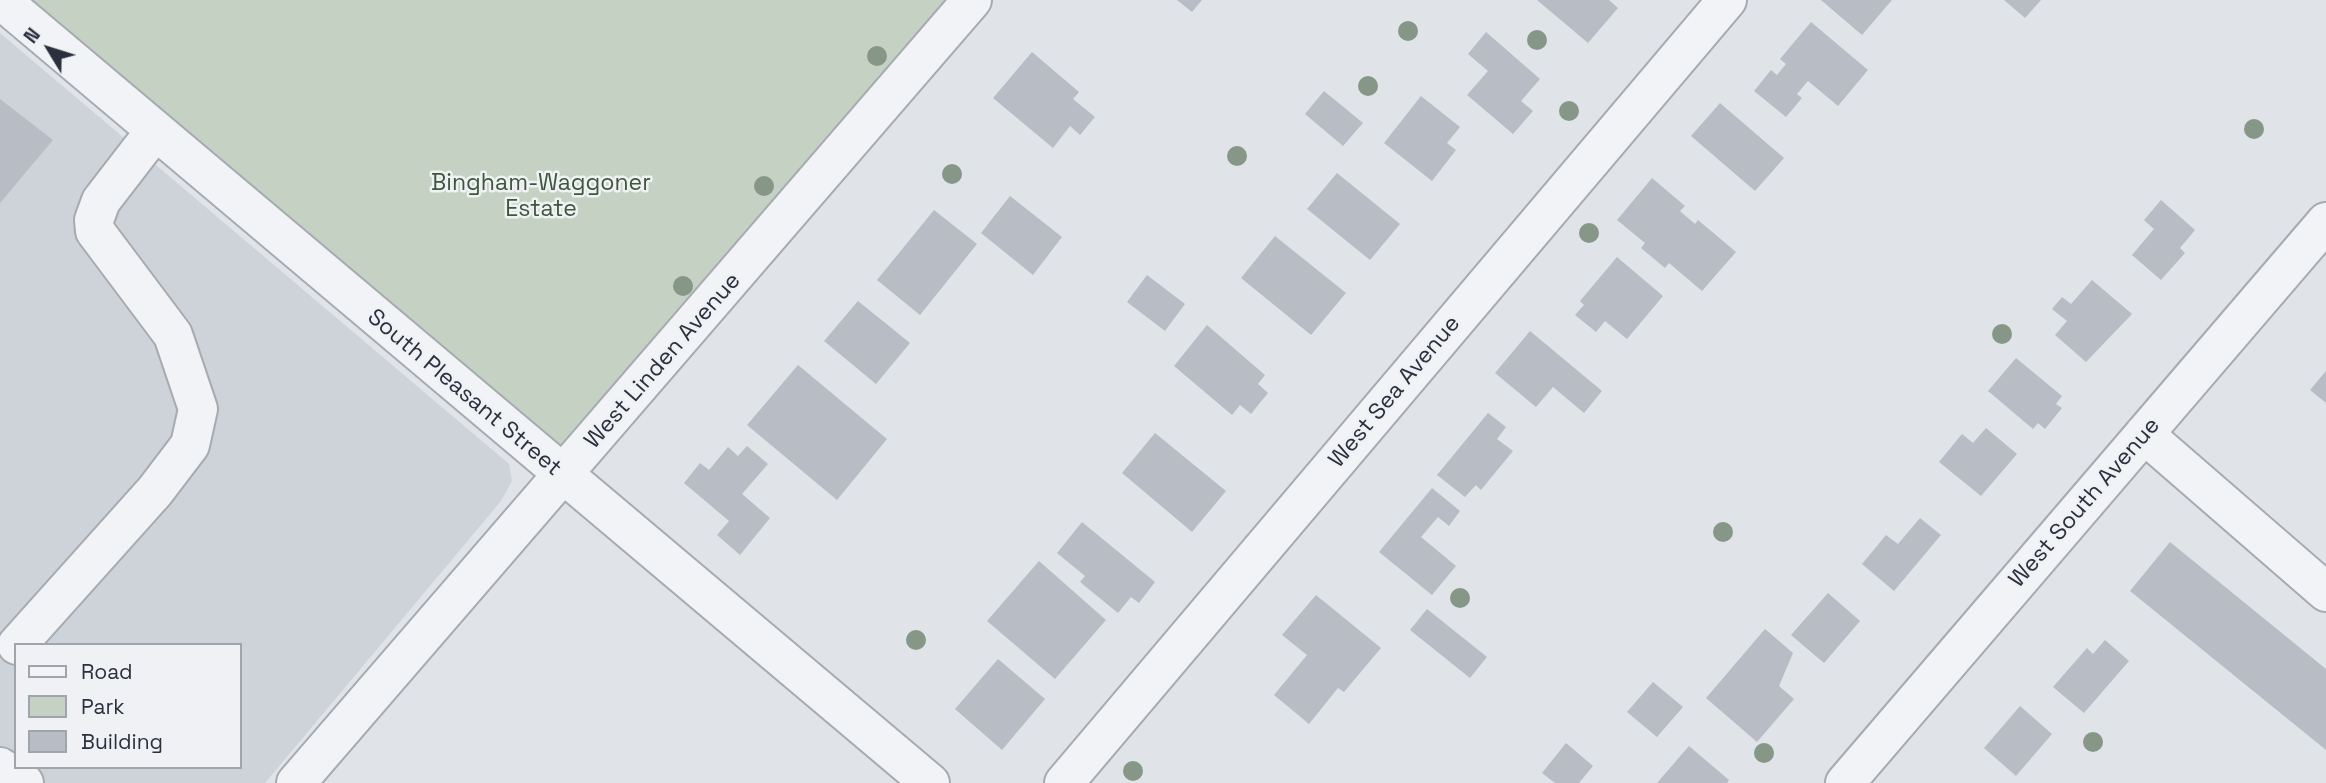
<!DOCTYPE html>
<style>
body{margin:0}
#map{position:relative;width:2326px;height:783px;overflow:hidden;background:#e0e3e8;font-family:"Space Grotesk",sans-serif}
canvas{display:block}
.legend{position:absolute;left:14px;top:643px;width:228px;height:126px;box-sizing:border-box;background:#eff1f5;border:2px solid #a0a4ab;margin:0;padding:9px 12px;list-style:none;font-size:21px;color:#2a303d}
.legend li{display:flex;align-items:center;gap:14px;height:35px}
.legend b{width:35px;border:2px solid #a0a4ab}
.north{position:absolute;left:14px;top:14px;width:70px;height:70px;-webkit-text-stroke:5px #eff1f5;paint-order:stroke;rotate:308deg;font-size:19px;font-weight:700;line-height:28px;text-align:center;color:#2a303d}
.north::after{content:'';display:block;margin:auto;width:24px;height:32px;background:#2a303d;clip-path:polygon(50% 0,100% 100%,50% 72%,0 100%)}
</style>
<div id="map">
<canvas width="2326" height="783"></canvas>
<ul class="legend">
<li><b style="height:9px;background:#f2f3f6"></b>Road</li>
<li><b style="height:19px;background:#c5d1c2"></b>Park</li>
<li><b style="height:19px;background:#b8bcc4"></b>Building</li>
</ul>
<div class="north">N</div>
</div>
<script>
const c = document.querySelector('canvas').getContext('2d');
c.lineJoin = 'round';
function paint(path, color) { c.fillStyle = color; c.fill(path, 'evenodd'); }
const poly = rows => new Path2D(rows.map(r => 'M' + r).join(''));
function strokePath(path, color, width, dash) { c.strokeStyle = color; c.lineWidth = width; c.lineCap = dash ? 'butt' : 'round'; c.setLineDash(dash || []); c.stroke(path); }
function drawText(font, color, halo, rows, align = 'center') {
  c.font = font + ' "Space Grotesk",sans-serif'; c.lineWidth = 5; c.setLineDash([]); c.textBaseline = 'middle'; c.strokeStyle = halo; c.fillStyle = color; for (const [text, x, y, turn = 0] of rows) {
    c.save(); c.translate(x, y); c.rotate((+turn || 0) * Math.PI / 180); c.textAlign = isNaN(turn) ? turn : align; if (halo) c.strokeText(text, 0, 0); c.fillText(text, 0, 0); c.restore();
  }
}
const built = poly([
 [0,33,509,464,512,481,501,501,265,783,0,783],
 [16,645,240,645,240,767,16,767]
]);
const green = poly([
 [2,0,972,0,564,477]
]);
const building = poly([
 [1177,0,1202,0,1192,12],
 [1537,0,1609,0,1618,8,1588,43],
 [1821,0,1892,0,1862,35],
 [2004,0,2041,0,2025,18],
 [1811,22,1868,70,1838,106,1808,81,1797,94,1802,98,1786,117,1754,91,1771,70,1777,75,1786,64,1780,59],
 [1486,32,1540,79,1521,101,1533,111,1513,134,1467,95,1488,71,1468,54],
 [1032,52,1079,92,1073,99,1095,117,1080,135,1070,126,1053,148,993,98],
 [1324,91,1363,123,1343,146,1305,114],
 [1421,96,1460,127,1447,143,1456,150,1432,181,1384,143],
 [0,99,53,140,0,203],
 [1720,103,1784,158,1755,191,1691,136],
 [1337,173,1400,224,1370,260,1307,209],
 [1652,178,1685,206,1680,211,1695,224,1698,220,1736,252,1702,291,1669,263,1665,268,1641,248,1645,243,1617,220],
 [1010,196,1062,237,1033,275,981,233],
 [2161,200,2195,230,2180,248,2185,253,2161,280,2132,255,2154,229,2144,220],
 [934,210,977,244,920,315,877,280],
 [1275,236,1346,293,1311,335,1241,278],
 [1617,257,1663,296,1627,339,1605,321,1596,332,1575,315,1584,305,1580,301],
 [1147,275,1185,304,1165,331,1127,302],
 [2092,280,2132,314,2086,362,2055,335,2067,321,2052,309,2062,297,2071,304],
 [858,301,910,343,876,384,824,341],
 [1207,325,1265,375,1258,384,1268,393,1251,414,1240,405,1232,415,1174,366],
 [1530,331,1602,391,1584,413,1553,387,1536,407,1495,373],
 [2016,358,2062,396,2056,404,2062,408,2045,429,2038,423,2033,429,1988,391],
 [798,365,887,439,837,500,747,425],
 [2326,371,2326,403,2310,390],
 [1488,413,1506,427,1497,439,1513,451,1481,490,1476,485,1465,497,1437,475],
 [1986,428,2017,454,1981,496,1939,462,1962,434,1973,443],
 [1155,433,1226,491,1192,532,1122,473],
 [747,446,768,464,742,494,770,518,740,555,717,535,729,521,684,483,700,463,709,470,728,447,738,456],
 [1432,488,1460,511,1449,526,1438,517,1421,537,1456,566,1432,595,1379,552],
 [1920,518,1941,535,1894,591,1862,564,1886,535,1898,544],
 [1082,522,1155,582,1139,603,1131,597,1118,613,1080,582,1085,576,1057,553],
 [2170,542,2326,669,2326,750,2130,591],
 [1039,561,1106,620,1055,679,987,621],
 [1828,593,1860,621,1824,663,1791,635],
 [1316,595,1381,648,1344,692,1338,688,1309,724,1274,695,1307,655,1282,635],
 [1427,609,1487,657,1470,678,1410,630],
 [1765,629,1793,653,1779,686,1794,699,1757,742,1706,698],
 [2105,640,2129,661,2084,713,2053,687,2087,648,2093,654],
 [998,659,1045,699,1002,750,955,709],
 [1653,682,1683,707,1657,737,1627,712],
 [2020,706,2052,734,2016,776,1984,748],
 [1566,743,1593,766,1579,783,1555,783,1542,773],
 [1689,746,1729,780,1727,783,1657,783]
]);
const minor = poly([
 [1,0,930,783],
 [2144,434,2326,592],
 [17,645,155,491,190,445,198,409,173,335,95,231,94,220,101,201,155,131],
 [0,767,24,783],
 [296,783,972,0],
 [1064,783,1727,0],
 [1845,783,2326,222]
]);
const trees = [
 [1408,31],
 [1537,40],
 [877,56],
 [1368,86],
 [1569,111],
 [2254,129],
 [1237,156],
 [952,174],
 [764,186],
 [1589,233],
 [683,286],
 [2002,334],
 [1723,532],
 [1460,598],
 [916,640],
 [2093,742],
 [1764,753],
 [1133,771]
];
const parkNames = [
 ["Bingham-Waggoner",541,184],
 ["Estate",541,210]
];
const streetNames = [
 ["West Linden Avenue",663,361,-49],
 ["West Sea Avenue",1395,392,-50],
 ["South Pleasant Street",464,393,40],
 ["West South Avenue",2085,503,-49]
];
paint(built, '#ced2d9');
paint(green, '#c5d1c2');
paint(building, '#b8bcc4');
strokePath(minor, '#a6aab1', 42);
strokePath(minor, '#f2f3f6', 38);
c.fillStyle = '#869788';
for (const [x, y] of trees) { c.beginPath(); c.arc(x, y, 10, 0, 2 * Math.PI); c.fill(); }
drawText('23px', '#3d5839', '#eff1f5', parkNames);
drawText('23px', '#2a303d', '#eff1f5', streetNames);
</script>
